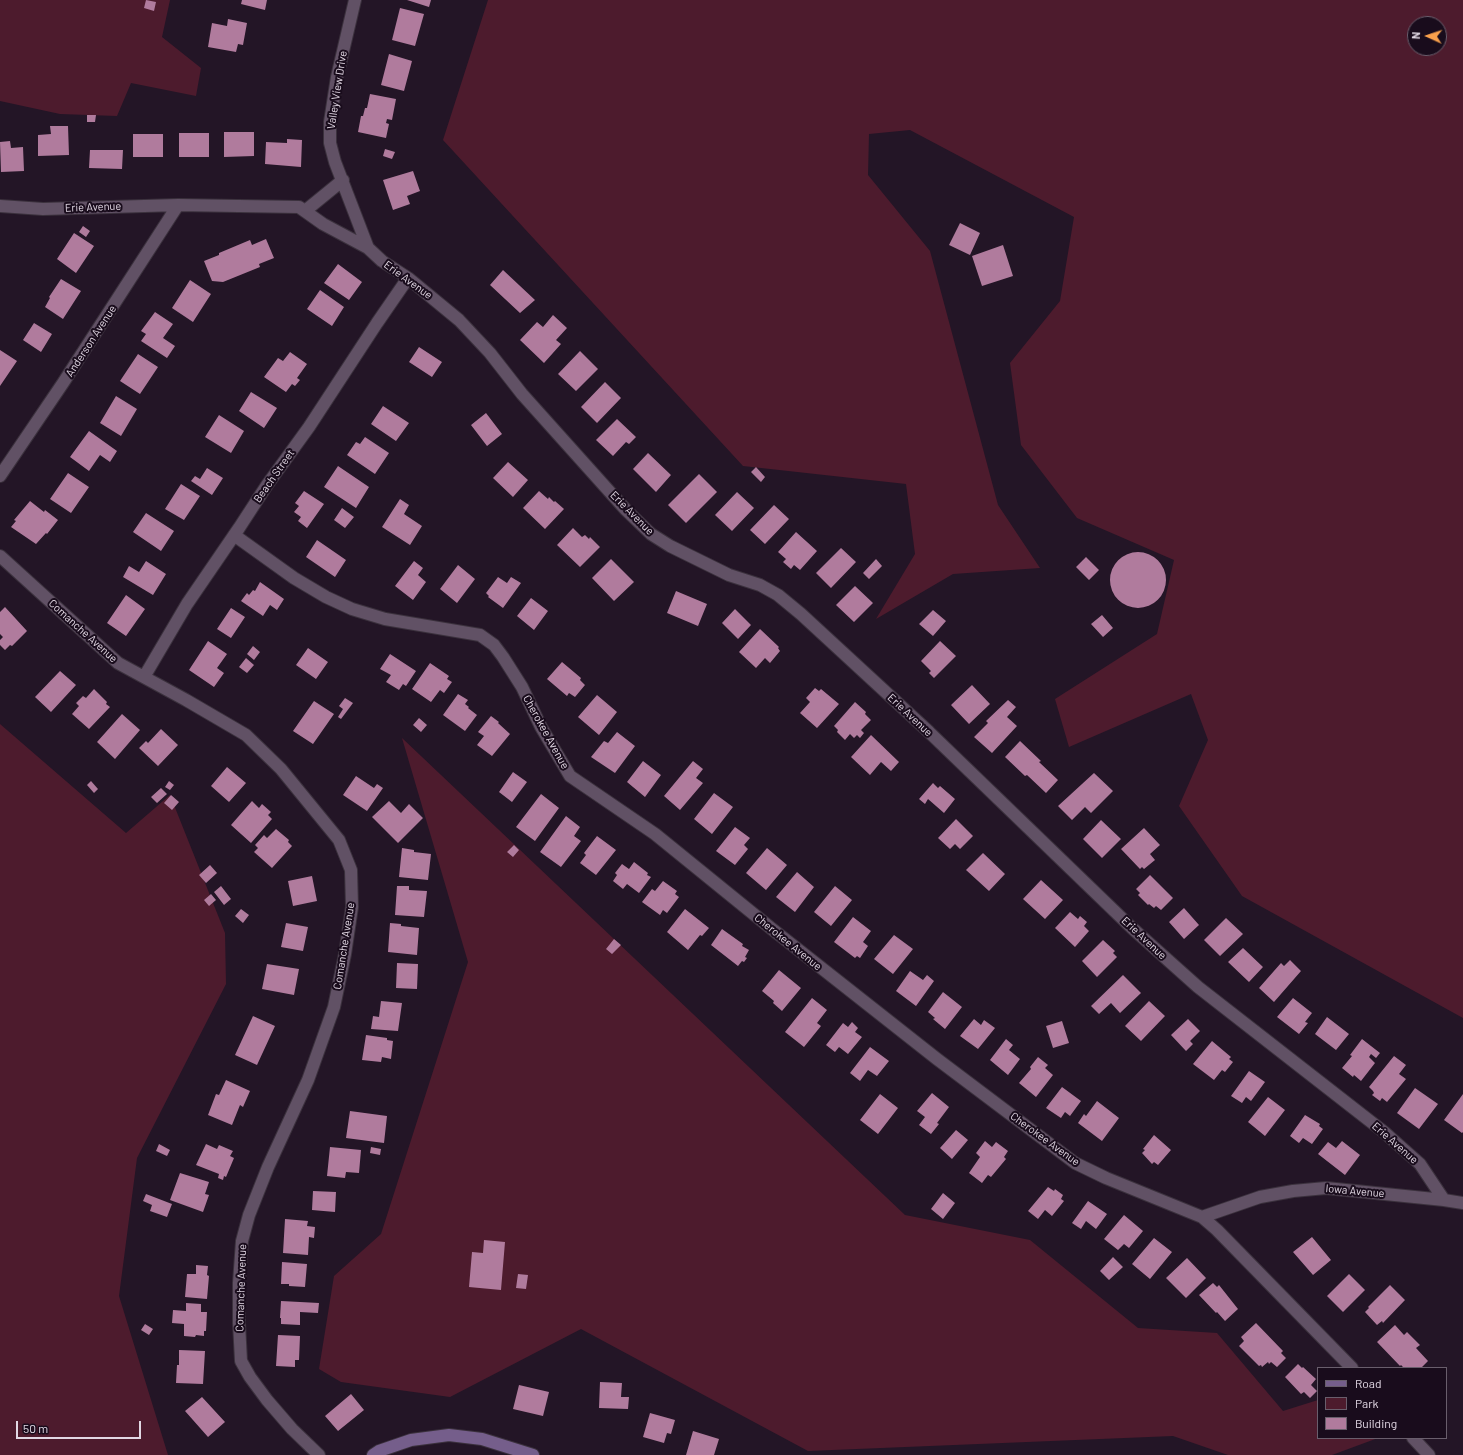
<!DOCTYPE html>
<style>
body{margin:0}
#map{position:relative;width:1463px;height:1455px;overflow:hidden;background:#231526;font-family:Barlow,sans-serif}
canvas{display:block}
.legend{position:absolute;left:1317px;top:1367px;width:130px;height:72px;box-sizing:border-box;background:#190c1c;border:1px solid #695e6c;margin:0;padding:5px 7px;list-style:none;font-size:12px;color:#e2d8e4}
.legend li{display:flex;align-items:center;gap:8px;height:20px}
.legend b{width:20px;border:1px solid #695e6c}
.north{position:absolute;left:1407px;top:16px;width:40px;height:40px;box-sizing:border-box;background:#190c1c;border:1px solid #695e6c;border-radius:50%;rotate:273deg;font-size:11px;font-weight:700;line-height:16px;text-align:center;color:#e2d8e4}
.north::after{content:'';display:block;margin:auto;width:14px;height:18px;background:#f9a04c;clip-path:polygon(50% 0,100% 100%,50% 72%,0 100%)}
.scale{position:absolute;left:16px;top:1421px;width:125px;height:18px;box-sizing:border-box;border:2px solid #e2d8e4;border-top:0;padding-left:5px;font-size:12px;line-height:14px;white-space:nowrap;color:#e2d8e4;-webkit-text-stroke:3px #190c1c;paint-order:stroke}
</style>
<div id="map">
<canvas width="1463" height="1455"></canvas>
<ul class="legend">
<li><b style="height:5px;background:#755e8b"></b>Road</li>
<li><b style="height:11px;background:#4d1b2d"></b>Park</li>
<li><b style="height:11px;background:#b07b9d"></b>Building</li>
</ul>
<div class="north">N</div>
<div class="scale">50 m</div>
</div>
<script>
const c = document.querySelector('canvas').getContext('2d');
c.lineJoin = 'round';
function paint(path, color) { c.fillStyle = color; c.fill(path, 'evenodd'); }
const poly = rows => new Path2D(rows.map(r => 'M' + r).join(''));
function strokePath(path, color, width, dash) { c.strokeStyle = color; c.lineWidth = width; c.lineCap = dash ? 'butt' : 'round'; c.setLineDash(dash || []); c.stroke(path); }
function drawText(font, color, halo, rows, align = 'center') {
  c.font = font + ' Barlow,sans-serif'; c.lineWidth = 4; c.setLineDash([]); c.textBaseline = 'middle'; c.strokeStyle = halo; c.fillStyle = color; for (const [text, x, y, turn = 0] of rows) {
    c.save(); c.translate(x, y); c.rotate((+turn || 0) * Math.PI / 180); c.textAlign = isNaN(turn) ? turn : align; if (halo) c.strokeText(text, 0, 0); c.fillText(text, 0, 0); c.restore();
  }
}
const green = poly([
 [0,0,170,0,162,37,201,68,196,96,131,83,117,116,60,114,0,101],
 [488,0,1463,0,1463,1018,1242,896,1179,806,1208,740,1191,694,1069,747,1055,699,1157,634,1174,560,1077,518,1021,445,1010,363,1060,301,1074,217,910,130,869,134,868,175,930,251,998,505,1040,568,953,574,876,619,915,554,906,484,743,466,443,140],
 [1415,24,1439,24,1439,48,1415,48],
 [0,724,126,833,170,795,225,933,226,984,137,1158,119,1296,168,1455,0,1455],
 [402,738,905,1215,1030,1240,1138,1328,1217,1333,1283,1411,1318,1400,1318,1438,1378,1438,1332,1455,1228,1455,1173,1436,808,1451,581,1329,450,1397,341,1382,319,1369,334,1276,381,1234,468,962]
]);
const building = poly([
 [146,0,156,2,154,11,144,8],
 [242,0,267,0,265,10,241,4],
 [407,0,431,0,429,7],
 [400,8,424,14,415,46,392,40],
 [228,19,247,23,243,45,238,44,236,52,208,47,212,23,227,26],
 [389,54,412,61,404,91,381,85],
 [370,94,396,99,392,120,387,119,386,123,389,124,386,138,358,132,361,116,363,116,365,108,367,108],
 [87,115,96,115,95,122,87,122],
 [50,126,68,126,69,155,38,156,38,135,51,134],
 [224,132,254,132,254,156,224,157],
 [179,133,209,133,209,157,179,157],
 [133,134,163,134,163,157,133,157],
 [287,139,302,140,301,167,265,164,266,142,287,143],
 [10,141,11,148,23,147,24,171,1,172,0,142],
 [385,149,395,152,392,159,383,156],
 [90,150,123,150,122,169,89,168],
 [413,171,420,191,407,196,410,204,393,210,383,180],
 [960,223,980,233,970,255,949,245],
 [83,226,90,231,86,237,79,232],
 [74,233,94,246,76,273,57,259],
 [266,239,274,258,259,264,260,267,223,282,212,281,204,261,219,255,219,253,250,240,252,245],
 [1003,245,1013,276,982,286,972,256],
 [338,264,362,282,349,300,324,283],
 [503,270,535,300,520,313,490,285],
 [61,279,81,291,63,319,45,307,50,298,49,297],
 [190,280,211,294,193,322,172,308],
 [320,290,344,307,332,326,307,309],
 [155,312,173,324,163,338,175,346,167,358,141,341,146,334,141,331],
 [553,315,567,328,556,340,561,344,544,363,520,340,537,322,543,327],
 [34,323,52,334,41,352,23,340],
 [419,347,442,362,432,377,409,362],
 [0,350,17,361,0,386],
 [580,351,598,369,576,391,558,374],
 [290,352,307,364,297,378,300,380,295,386,292,384,286,392,264,377,278,358,283,361],
 [138,354,158,367,140,394,120,381],
 [605,382,621,398,597,423,581,407],
 [251,392,277,408,264,428,239,411],
 [116,396,137,409,121,436,100,423],
 [383,406,409,423,396,441,371,424],
 [486,413,502,434,487,446,471,425],
 [219,415,244,431,231,453,205,437],
 [617,419,636,437,629,444,626,442,613,456,596,440],
 [89,431,117,451,110,462,100,455,89,471,70,457],
 [365,437,389,453,375,474,347,455,356,442,360,444],
 [648,453,671,475,656,492,633,469],
 [508,462,528,480,513,497,493,478],
 [338,466,369,487,356,508,324,487],
 [756,467,765,477,761,482,751,472],
 [207,468,223,478,212,495,191,481,195,476,200,479],
 [68,473,89,487,71,513,50,499],
 [699,474,717,492,686,523,668,505],
 [181,484,200,496,184,520,165,509],
 [304,491,324,504,307,528,298,521,301,517,294,512,299,506,295,503],
 [539,491,548,499,549,497,554,502,555,501,564,509,545,529,523,508],
 [737,492,754,508,732,531,715,515],
 [400,499,409,505,404,514,422,526,410,545,382,527],
 [30,501,44,512,45,510,58,520,47,534,46,533,36,544,11,527,16,521,14,520],
 [774,505,789,519,765,544,750,530],
 [342,508,354,517,345,528,334,520],
 [146,513,174,531,161,551,133,532],
 [573,528,582,537,585,535,589,539,590,537,600,547,580,567,557,545],
 [796,532,817,551,800,570,794,565,791,569,783,562,786,559,778,552],
 [317,540,346,560,335,577,306,557],
 [841,548,856,562,831,588,816,573],
 '1110 580a28 28 0 1 1 56 0a28 28 0 1 1-56 0Z',
 [1086,557,1099,570,1089,580,1076,567],
 [611,559,634,582,614,601,592,578],
 [876,559,882,566,869,579,863,573],
 [146,561,166,574,153,595,123,577,129,566,139,572],
 [414,561,423,568,418,575,426,582,413,600,395,586],
 [458,565,475,579,457,603,440,589],
 [498,577,507,583,511,577,521,583,503,608,488,597,489,596,486,593],
 [260,582,284,599,277,610,270,605,263,616,241,601,247,593,249,595,253,590,255,591],
 [855,586,873,603,854,622,836,605],
 [676,591,707,604,698,626,667,613],
 [126,595,145,609,126,636,107,623],
 [531,598,548,611,534,630,517,616],
 [5,607,27,631,12,646,10,645,5,650,0,645,0,640,3,637,0,634,0,612],
 [231,608,245,617,231,638,217,629],
 [735,609,751,625,738,639,722,623],
 [933,610,946,621,933,636,919,624],
 [1102,615,1113,628,1103,637,1091,624],
 [760,629,779,647,778,648,780,651,770,663,765,658,756,668,739,652],
 [208,641,227,654,217,668,224,673,214,687,189,670],
 [940,641,956,656,934,678,929,673,931,671,921,661],
 [253,646,260,652,254,660,247,654],
 [308,648,328,662,316,679,296,665],
 [390,654,416,671,406,686,403,684,399,690,386,682,391,675,380,669],
 [246,658,254,665,247,673,239,667],
 [562,662,581,678,580,680,585,685,575,697,569,693,567,696,547,679],
 [430,663,449,676,447,679,452,682,444,693,440,690,431,702,412,689],
 [60,671,76,685,51,712,35,697],
 [972,685,990,704,969,724,951,705],
 [815,688,819,691,821,689,839,704,817,728,800,713,810,702,806,698],
 [94,689,107,702,106,704,110,707,89,729,72,714,79,706,76,703,83,696,86,698],
 [458,694,468,700,465,704,469,707,468,708,477,715,465,731,443,715],
 [597,695,617,712,599,735,578,717],
 [345,698,353,703,341,719,338,717,343,709,339,706],
 [1008,700,1016,707,1007,717,1017,726,992,753,974,737,988,723,986,721],
 [314,701,334,714,313,744,293,731],
 [855,702,866,712,865,714,871,720,861,730,864,733,860,738,857,735,854,738,850,734,845,740,837,732,838,730,834,726],
 [122,714,140,730,115,759,97,742],
 [491,716,499,722,498,723,510,734,492,756,477,745,484,736,478,732],
 [419,718,427,725,421,732,413,725],
 [161,729,178,745,158,766,139,748,146,741,148,743],
 [617,732,635,746,615,773,591,757,604,741,608,743],
 [871,735,899,762,891,771,881,762,870,775,851,757],
 [1020,741,1041,761,1039,762,1058,780,1046,793,1027,775,1025,776,1005,757],
 [643,761,661,775,645,797,627,782],
 [693,761,703,769,696,778,703,783,680,810,664,796],
 [227,767,246,783,229,802,211,786],
 [513,772,527,782,512,802,499,792],
 [1094,773,1113,791,1091,813,1085,807,1072,820,1058,806],
 [356,776,374,788,377,784,383,788,367,811,343,795],
 [91,781,98,789,94,793,87,785],
 [169,781,174,785,170,790,165,787],
 [933,783,938,788,940,786,955,799,944,813,928,799,925,804,919,799],
 [161,788,167,794,157,803,151,797],
 [714,793,733,807,712,834,694,819],
 [541,794,559,808,535,841,516,827],
 [171,795,179,802,172,810,164,803],
 [252,801,259,808,262,804,271,812,268,815,272,819,251,843,231,825],
 [389,801,401,813,409,804,423,818,398,843,372,817],
 [566,816,580,827,574,836,581,841,561,867,540,852],
 [956,819,973,836,960,849,955,844,950,849,938,838],
 [1101,820,1121,839,1102,858,1083,839],
 [735,827,750,838,744,845,748,849,735,865,716,851],
 [1144,828,1160,845,1150,854,1155,860,1144,869,1142,867,1140,869,1121,849],
 [276,829,289,840,288,842,292,846,272,868,254,852,258,848,255,845,264,835,267,838],
 [597,836,616,850,596,875,580,863,586,855,584,853],
 [514,845,519,850,513,857,507,852],
 [402,848,414,850,414,852,431,854,428,880,399,877],
 [767,848,787,865,766,890,746,873],
 [983,853,1005,874,989,891,966,870],
 [634,862,648,873,647,875,651,877,639,893,627,884,623,889,613,881,617,875,615,873,622,864,629,869],
 [210,865,217,873,206,883,199,875],
 [797,872,814,887,795,912,776,897],
 [1150,875,1173,898,1161,910,1156,906,1154,908,1149,904,1148,905,1138,895,1140,893,1136,889],
 [312,876,317,901,293,906,288,881],
 [1041,880,1063,900,1045,919,1023,899],
 [663,881,677,891,675,894,679,897,667,913,663,910,660,915,642,902,652,889,655,891],
 [221,886,231,899,224,905,214,892],
 [397,886,409,886,409,890,427,891,424,917,395,915],
 [835,886,852,900,831,926,814,912],
 [211,894,216,900,209,906,204,900],
 [1184,908,1199,925,1184,939,1169,922],
 [241,909,249,915,243,923,235,916],
 [685,909,709,928,702,936,700,935,688,950,667,932],
 [1070,912,1078,919,1080,916,1087,922,1084,926,1089,931,1075,947,1055,928],
 [853,917,871,931,863,942,868,946,860,958,857,956,855,958,834,942],
 [1226,918,1243,934,1220,956,1204,940],
 [286,923,308,927,303,951,281,947],
 [390,923,401,924,401,926,419,928,417,955,388,952],
 [722,929,743,944,742,946,749,950,745,957,747,958,744,962,742,961,738,966,711,945],
 [894,935,913,949,893,974,874,959],
 [614,939,621,945,612,954,606,949],
 [1103,940,1115,951,1113,953,1117,957,1097,977,1082,961],
 [1243,948,1263,967,1249,982,1228,962],
 [1290,960,1301,971,1274,1002,1259,988,1281,963,1284,966],
 [397,963,418,964,417,989,396,988],
 [267,964,299,969,294,995,262,989],
 [779,970,801,988,782,1011,773,1003,774,1001,762,991],
 [910,971,923,980,927,975,934,981,916,1006,896,991],
 [1123,975,1141,993,1120,1013,1111,1003,1099,1014,1091,1006],
 [943,992,962,1007,945,1029,933,1019,935,1018,928,1012],
 [812,998,827,1010,817,1023,821,1026,804,1047,785,1032],
 [1293,998,1312,1013,1305,1022,1308,1023,1299,1034,1277,1017],
 [381,1001,402,1003,398,1031,371,1029,373,1016,379,1017],
 [1149,1001,1165,1016,1141,1041,1125,1026],
 [253,1016,275,1026,257,1065,235,1055],
 [1327,1017,1349,1034,1336,1050,1315,1034],
 [974,1019,981,1025,984,1020,995,1028,978,1049,960,1036],
 [1188,1019,1200,1031,1190,1041,1193,1044,1186,1051,1171,1035],
 [1062,1021,1069,1043,1053,1048,1046,1026],
 [852,1022,858,1028,855,1032,862,1037,848,1054,839,1047,835,1052,826,1045,843,1023,848,1027],
 [366,1035,387,1038,387,1040,393,1041,391,1059,382,1057,381,1062,362,1060],
 [1006,1039,1013,1045,1009,1050,1020,1059,1008,1075,990,1060],
 [1362,1039,1380,1053,1376,1058,1371,1054,1369,1057,1375,1063,1361,1081,1354,1075,1353,1077,1342,1068,1352,1056,1350,1055],
 [1212,1041,1231,1057,1229,1059,1233,1062,1225,1072,1222,1070,1214,1080,1193,1064],
 [870,1047,889,1061,877,1076,868,1070,860,1081,850,1073],
 [1394,1056,1406,1065,1399,1074,1406,1079,1387,1102,1382,1098,1380,1101,1372,1095,1374,1093,1373,1091,1369,1087],
 [1038,1057,1048,1065,1045,1068,1053,1075,1036,1097,1019,1083,1031,1069,1030,1067],
 [1249,1071,1265,1082,1251,1101,1246,1097,1242,1103,1231,1096],
 [226,1080,250,1091,243,1107,240,1105,232,1125,208,1115,216,1094,219,1095],
 [1062,1087,1081,1101,1070,1116,1065,1112,1061,1118,1046,1108],
 [1415,1088,1438,1104,1419,1129,1397,1113],
 [932,1093,949,1107,937,1123,939,1124,931,1134,919,1125,925,1117,917,1111],
 [880,1094,898,1108,878,1134,860,1120],
 [1463,1094,1463,1132,1462,1133,1444,1120],
 [1268,1097,1285,1110,1265,1136,1248,1122],
 [1097,1101,1119,1118,1102,1141,1078,1123,1084,1114,1086,1116],
 [350,1111,387,1116,384,1143,346,1138],
 [1305,1115,1320,1124,1319,1126,1323,1129,1312,1144,1303,1138,1299,1143,1290,1136],
 [956,1130,968,1140,952,1159,940,1148],
 [1154,1135,1171,1150,1158,1165,1154,1162,1152,1164,1142,1153,1145,1150,1143,1149],
 [985,1141,992,1147,996,1142,1008,1151,1004,1157,1006,1159,991,1177,988,1175,982,1183,969,1173,980,1157,976,1153],
 [1342,1141,1360,1155,1345,1175,1318,1154,1328,1142,1336,1148],
 [159,1144,170,1150,167,1156,156,1151],
 [206,1144,217,1149,219,1145,233,1151,230,1156,234,1158,226,1177,224,1176,223,1180,218,1178,219,1174,196,1165],
 [330,1147,361,1150,359,1173,346,1172,345,1178,327,1176],
 [371,1147,381,1149,380,1155,370,1153],
 [180,1173,209,1182,205,1194,209,1195,203,1212,170,1200],
 [1048,1187,1054,1191,1055,1189,1063,1195,1061,1199,1064,1201,1052,1216,1045,1210,1038,1219,1028,1211],
 [313,1191,336,1192,335,1212,312,1210],
 [943,1193,955,1203,943,1219,931,1209],
 [146,1194,172,1204,167,1217,150,1211,152,1205,143,1201],
 [1088,1201,1107,1214,1096,1229,1086,1221,1081,1229,1072,1223],
 [1124,1215,1143,1231,1129,1248,1124,1244,1118,1250,1104,1239],
 [285,1219,308,1221,307,1226,315,1227,314,1238,309,1237,308,1255,283,1253],
 [1312,1237,1331,1260,1313,1275,1293,1252],
 [1154,1238,1172,1252,1150,1279,1132,1264],
 [484,1240,505,1242,501,1290,469,1287,472,1252,483,1253],
 [1113,1257,1123,1267,1109,1280,1100,1271],
 [1187,1258,1206,1278,1186,1298,1166,1278],
 [282,1262,307,1264,305,1287,289,1286,289,1284,281,1284],
 [196,1265,208,1266,207,1275,209,1276,207,1299,185,1297,187,1274,196,1274],
 [518,1274,528,1275,526,1289,516,1288],
 [1349,1274,1365,1290,1343,1312,1327,1296],
 [1213,1283,1217,1287,1219,1285,1238,1309,1225,1321,1217,1312,1216,1313,1199,1295],
 [1390,1285,1405,1300,1383,1323,1382,1321,1377,1325,1365,1312,1369,1308,1368,1307],
 [281,1301,319,1303,318,1313,300,1312,300,1325,281,1324,281,1318,280,1318],
 [186,1303,201,1304,201,1312,207,1312,206,1331,204,1331,204,1336,196,1335,195,1337,184,1336,184,1324,172,1323,173,1310,186,1311],
 [1256,1323,1283,1351,1281,1353,1286,1358,1277,1367,1271,1362,1269,1364,1268,1362,1262,1367,1261,1365,1259,1366,1239,1346,1244,1341,1241,1337],
 [145,1324,153,1329,149,1335,141,1330],
 [1395,1325,1404,1335,1407,1332,1420,1345,1416,1348,1428,1361,1421,1368,1404,1368,1401,1365,1400,1366,1377,1342],
 [278,1335,300,1336,299,1360,295,1360,295,1367,276,1366],
 [179,1350,205,1351,203,1384,176,1383,177,1365,179,1365],
 [1298,1364,1302,1368,1303,1367,1316,1379,1311,1385,1317,1391,1310,1398,1304,1392,1301,1394,1285,1377],
 [600,1382,622,1383,621,1397,629,1397,628,1409,599,1408],
 [519,1385,549,1392,543,1416,513,1409],
 [351,1394,364,1410,338,1431,325,1416],
 [202,1397,225,1422,208,1437,185,1411],
 [650,1413,675,1420,671,1434,667,1433,664,1443,643,1437],
 [693,1431,719,1439,714,1455,686,1455]
]);
const street = poly([
 [355,0,337,77,330,122,330,143,335,162,368,248],
 [0,206,43,209,178,205,299,207,323,224,368,248,382,261,408,278,459,320,490,353,522,394,626,510,651,534,670,546,729,575,760,585,778,595,801,614,929,732,1132,928,1198,987,1384,1132,1420,1164,1444,1200],
 [305,211,343,180],
 [0,476,63,383,178,205],
 [234,535,294,578,326,597,352,609,385,619,480,635,494,645,503,657,522,687,541,727,570,776,655,834,772,929,937,1059,1075,1163,1106,1178,1202,1217,1217,1230,1352,1368],
 [0,556,118,663,186,700,246,735,281,769,339,840,351,870,352,907,345,954,334,1007,308,1080,268,1167,249,1215,242,1241,239,1283,239,1323,241,1361,250,1377,267,1400,292,1429,319,1455],
 [144,677,187,604,239,528,267,485,309,427,377,323,408,278],
 [1202,1217,1260,1197,1293,1191,1326,1188,1444,1200,1463,1203],
 [1413,1438,1429,1455]
]);
const secondary = poly([
 [373,1455,379,1451,411,1440,449,1435,482,1439,533,1455]
]);
const streetNames = [
 ["Valley View Drive",337,90,-81],
 ["Erie Avenue",93,207,-2],
 ["Erie Avenue",408,280,36],
 ["Anderson Avenue",91,341,-57],
 ["Beach Street",274,476,-55],
 ["Erie Avenue",632,513,45],
 ["Comanche Avenue",83,631,42],
 ["Erie Avenue",910,715,43],
 ["Cherokee Avenue",546,732,61],
 ["Erie Avenue",1144,938,43],
 ["Cherokee Avenue",788,942,39],
 ["Comanche Avenue",344,946,-81],
 ["Cherokee Avenue",1045,1139,36],
 ["Erie Avenue",1395,1143,41],
 ["Iowa Avenue",1355,1191,5],
 ["Comanche Avenue",241,1288,-88]
];
paint(green, '#4d1b2d');
paint(building, '#b07b9d');
strokePath(street, '#3b313d', 14);
strokePath(secondary, '#3b313d', 14);
strokePath(street, '#615165', 12);
strokePath(secondary, '#755e8b', 12);
drawText('11px', '#e2d8e4', '#190c1c', streetNames);
</script>
